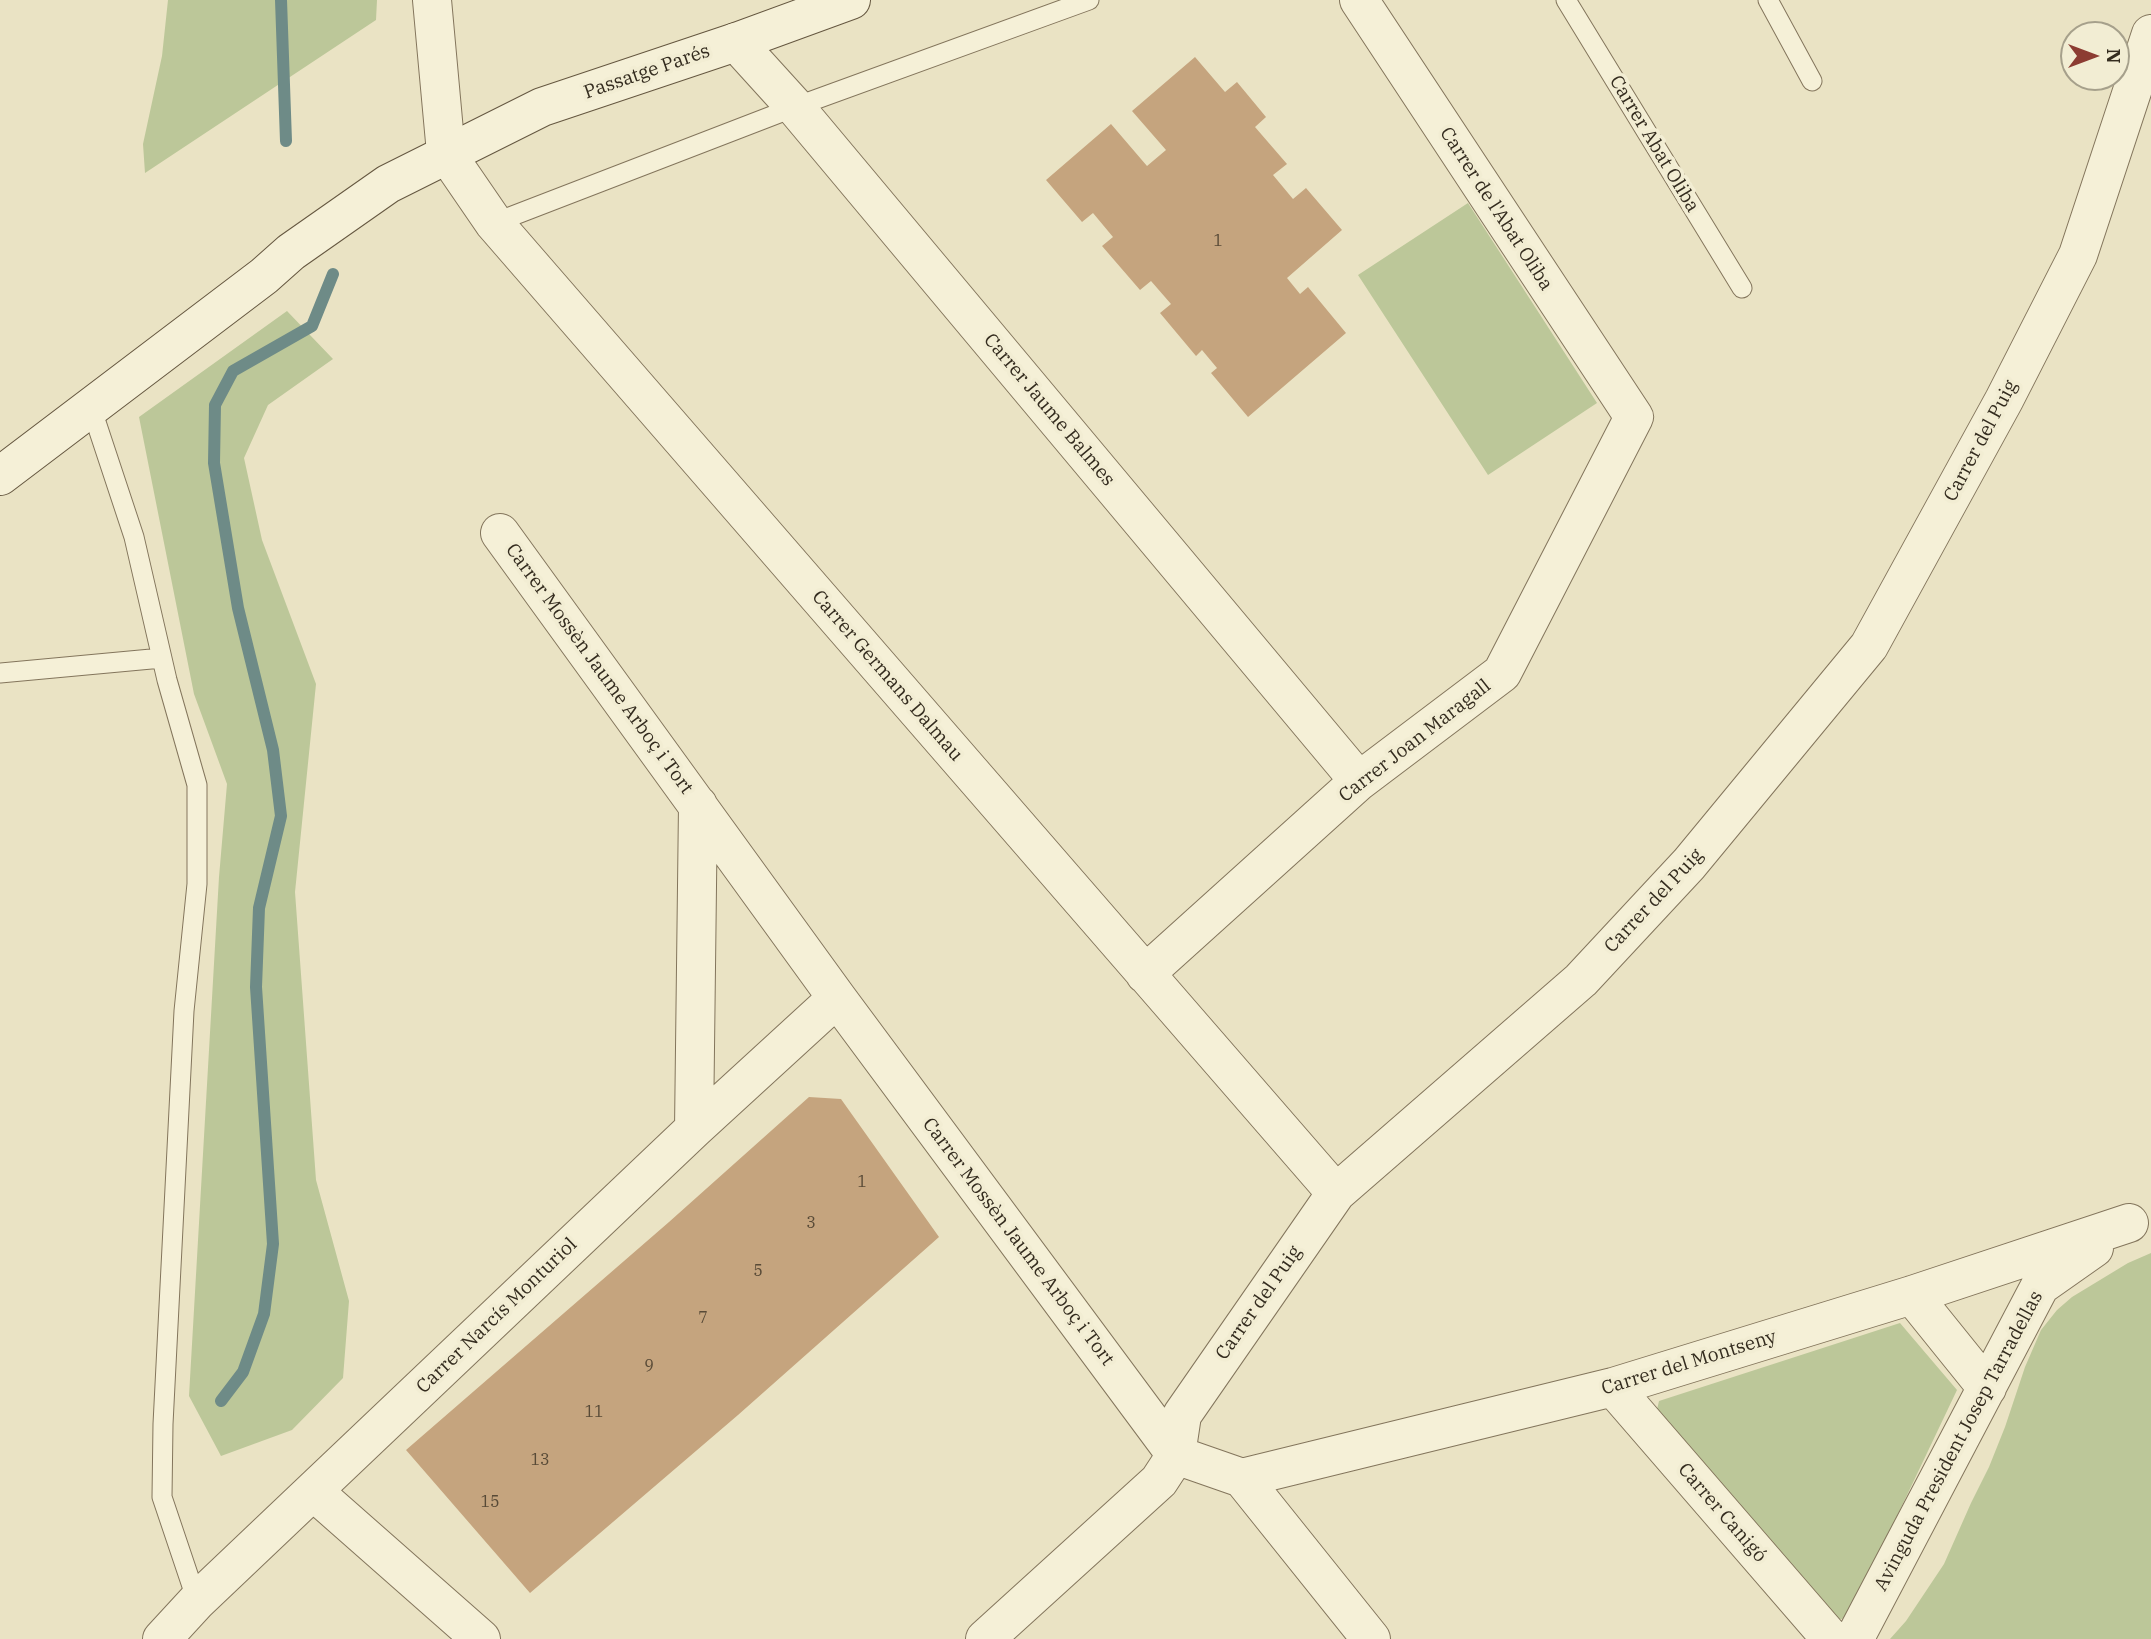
<!DOCTYPE html>
<meta charset="utf-8">
<style>
body{margin:0}
#map{position:relative;width:2151px;height:1639px;overflow:hidden;background:#eae3c4;font-family:"IBM Plex Serif",serif}
canvas{display:block}
.north{position:absolute;left:2060px;top:21px;width:70px;height:70px;box-sizing:border-box;background:#f2edd3;border:2px solid #a6a08b;border-radius:50%;rotate:90deg;font-size:19px;font-weight:700;line-height:28px;text-align:center;color:#342c1f}
.north::after{content:'';display:block;margin:auto;width:24px;height:32px;background:#8c3c32;clip-path:polygon(50% 0,100% 100%,50% 72%,0 100%)}
</style>
<div id="map">
<canvas width="2151" height="1639"></canvas>
<div class="north">N</div>
</div>
<script>
const c = document.querySelector('canvas').getContext('2d');
c.lineJoin = 'round';
function paint(path, color) { c.fillStyle = color; c.fill(path, 'evenodd'); }
const poly = rows => new Path2D(rows.map(r => 'M' + r).join(''));
function strokePath(path, color, width, dash) { c.strokeStyle = color; c.lineWidth = width; c.lineCap = dash ? 'butt' : 'round'; c.setLineDash(dash || []); c.stroke(path); }
function drawText(font, color, halo, rows, align = 'center') {
  c.font = font + ' "IBM Plex Serif",serif'; c.lineWidth = 7; c.setLineDash([]); c.textBaseline = 'middle'; c.strokeStyle = halo; c.fillStyle = color; for (const [text, x, y, turn = 0] of rows) {
    c.save(); c.translate(x, y); c.rotate((+turn || 0) * Math.PI / 180); c.textAlign = isNaN(turn) ? turn : align; if (halo) c.strokeText(text, 0, 0); c.fillText(text, 0, 0); c.restore();
  }
}
const green = poly([
 [168,0,377,0,376,20,145,173,143,144,162,56],
 [1468,203,1597,403,1488,475,1358,275],
 [287,311,333,359,268,405,244,458,262,540,316,684,295,892,316,1180,349,1301,343,1378,292,1430,221,1456,189,1396,219,877,227,784,194,694,139,417],
 [2151,1253,2151,1639,1890,1639,1906,1621,1944,1564,1971,1503,1989,1467,2005,1427,2025,1367,2041,1330,2057,1310,2072,1297,2128,1263],
 [1900,1323,1957,1390,1849,1617,1834,1621,1655,1418,1659,1401]
]);
const stream = poly([
 [281,0,286,141],
 [221,1401,243,1372,264,1314,273,1244,256,987,259,908,281,816,273,750,238,608,214,463,215,405,233,371,312,326,333,274]
]);
const building = poly([
 [1195,57,1225,92,1237,82,1266,117,1255,127,1287,164,1273,175,1293,199,1306,188,1342,230,1287,278,1300,294,1308,287,1346,333,1248,417,1211,373,1217,368,1202,350,1196,356,1160,313,1171,304,1151,281,1140,290,1102,246,1113,237,1093,213,1082,222,1046,180,1111,124,1147,166,1166,150,1132,111],
 [809,1097,841,1099,939,1237,738,1415,530,1593,406,1450,669,1222]
]);
const lane = poly([
 [1566,0,1742,288],
 [1768,0,1812,81],
 [494,223,795,107,1089,0],
 [91,407,134,537,167,680,197,785,197,884,184,1011,163,1424,162,1497,197,1601],
 [0,673,162,658]
]);
const street = poly([
 [432,0,446,153,494,223,1336,1193],
 [736,42,795,107,1359,781],
 [500,533,837,998,1176,1455,1242,1478,1371,1639],
 [1145,974,1359,781,1502,673,1634,417,1359,0],
 [694,1129,698,805],
 [1912,1295,1987,1388],
 [1613,1387,1831,1639],
 [1242,1478,1613,1387,1912,1295,2129,1223],
 [313,1491,481,1639],
 [162,1639,197,1601,694,1129,837,998],
 [985,1639,1159,1481,1176,1455,1182,1415,1336,1193,1581,980,1689,864,1869,646,2004,400,2078,255,2151,34],
 [1852,1639,1858,1632,2040,1286,2094,1248]
]);
const secondary = poly([
 [0,476,264,276,291,252,388,184,542,107,736,42,851,0]
]);
const numberNames = [
 ["1",1218,241],
 ["1",862,1182],
 ["3",811,1223],
 ["5",758,1271],
 ["7",703,1318],
 ["9",649,1366],
 ["11",594,1412],
 ["13",540,1460],
 ["15",490,1502]
];
const streetNames = [
 ["Passatge Parés",647,72,-19],
 ["Carrer Abat Oliba",1654,144,59],
 ["Carrer de l'Abat Oliba",1496,209,57],
 ["Carrer Jaume Balmes",1049,410,50],
 ["Carrer del Puig",1981,441,-62],
 ["Carrer Mossèn Jaume Arboç i Tort",599,669,54],
 ["Carrer Germans Dalmau",887,676,49],
 ["Carrer Joan Maragall",1415,741,-38],
 ["Carrer del Puig",1654,901,-47],
 ["Carrer Mossèn Jaume Arboç i Tort",1018,1242,53],
 ["Carrer del Puig",1259,1303,-55],
 ["Carrer Narcís Monturiol",497,1316,-44],
 ["Carrer del Montseny",1689,1363,-17],
 ["Avinguda President Josep Tarradellas",1959,1441,-62],
 ["Carrer Canigó",1722,1513,49]
];
paint(green, '#bcc799');
strokePath(stream, '#6e8b87', 12);
paint(building, '#c5a47e');
strokePath(lane, '#83755c', 21);
strokePath(street, '#83755c', 40);
strokePath(secondary, '#655740', 40);
strokePath(lane, '#f5f0d7', 19);
strokePath(street, '#f5f0d7', 38);
strokePath(secondary, '#f5f0d7', 38);
drawText('16px', '#584a37', null, numberNames);
drawText('19px', '#342c1f', '#f2edd3', streetNames);
</script>
